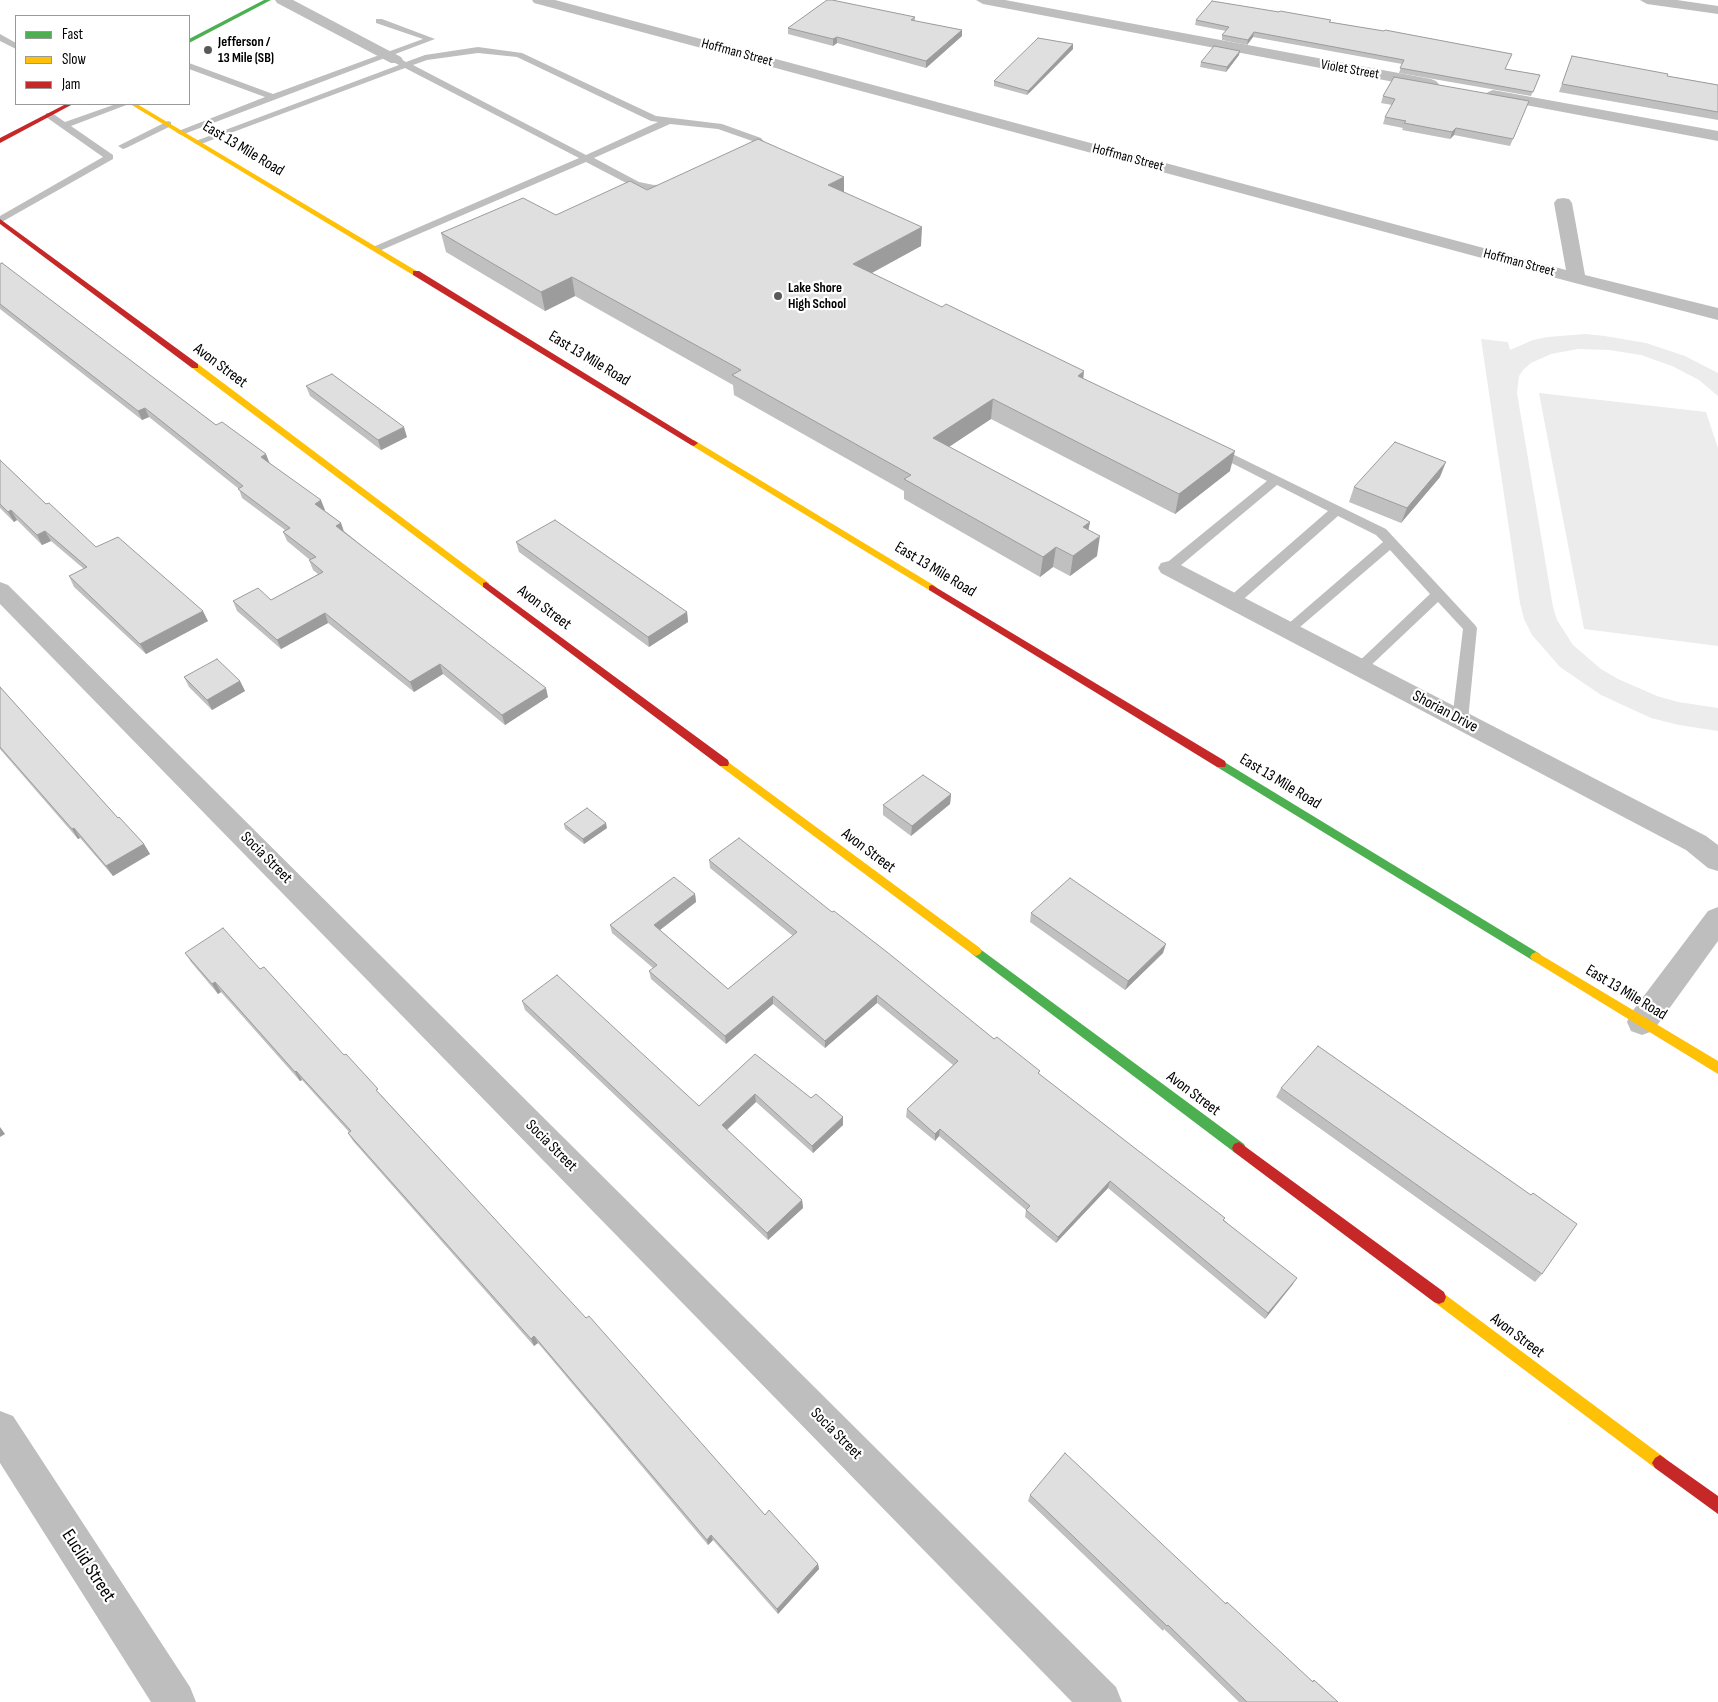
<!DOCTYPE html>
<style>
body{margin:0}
#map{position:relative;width:1718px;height:1702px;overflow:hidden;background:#fff;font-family:"Sofia Sans Condensed",sans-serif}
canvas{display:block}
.legend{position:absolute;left:15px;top:15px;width:175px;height:90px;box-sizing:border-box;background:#fff;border:1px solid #999;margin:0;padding:6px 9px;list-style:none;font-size:15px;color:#000}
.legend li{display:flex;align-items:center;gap:10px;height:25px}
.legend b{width:25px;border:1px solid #999}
</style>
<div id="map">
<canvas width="1718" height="1702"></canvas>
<ul class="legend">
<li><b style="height:6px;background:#4caf50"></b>Fast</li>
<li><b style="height:6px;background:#ffc107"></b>Slow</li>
<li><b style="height:6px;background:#c62828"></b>Jam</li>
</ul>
</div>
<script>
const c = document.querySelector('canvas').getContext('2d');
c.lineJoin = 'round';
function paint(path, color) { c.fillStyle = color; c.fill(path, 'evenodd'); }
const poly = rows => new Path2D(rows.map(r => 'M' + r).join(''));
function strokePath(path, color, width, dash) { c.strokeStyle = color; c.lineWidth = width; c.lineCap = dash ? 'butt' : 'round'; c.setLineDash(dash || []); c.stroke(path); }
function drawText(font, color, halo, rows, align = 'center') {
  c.font = font + ' "Sofia Sans Condensed",sans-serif'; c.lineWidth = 4.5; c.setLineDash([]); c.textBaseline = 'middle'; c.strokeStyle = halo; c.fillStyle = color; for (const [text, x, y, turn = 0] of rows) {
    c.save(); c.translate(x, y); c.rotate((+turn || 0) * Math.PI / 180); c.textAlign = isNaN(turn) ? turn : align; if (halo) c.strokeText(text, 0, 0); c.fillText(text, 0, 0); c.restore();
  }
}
const green = poly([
 [1585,334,1605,336,1646,343,1685,356,1718,373,1718,396,1699,380,1672,366,1641,355,1609,350,1578,349,1551,354,1531,363,1524,369,1519,376,1517,393,1553,607,1557,620,1573,645,1601,669,1618,679,1657,696,1678,702,1718,708,1718,731,1679,725,1651,718,1601,695,1560,667,1532,635,1524,619,1520,603,1481,339,1508,342,1510,350,1533,340,1548,337],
 [1539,393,1706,412,1718,448,1718,646,1584,629]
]);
const lane = poly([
 [376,19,382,19,435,39,184,134,181,135,176,132,265,97,189,69,189,63,273,94,423,39,376,23,376,19],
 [0,34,16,43,16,49,0,41,0,34],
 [478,47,522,53,656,116,722,124,761,138,767,145,751,155,746,152,756,144,755,142,718,129,670,124,594,158,639,182,654,185,674,184,679,187,678,189,654,191,632,186,586,162,377,252,372,249,373,247,579,158,405,68,201,144,198,145,193,142,399,65,393,62,393,58,399,58,406,62,425,55,478,47],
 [478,53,517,57,651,121,658,122,586,155,413,65,427,60,478,53],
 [116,104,129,104,71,126,113,155,113,159,0,223,0,216,103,157,46,117,46,113,52,113,65,122,116,104],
 [168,121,171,122,171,126,126,148,123,149,118,146,168,121],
 [1214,445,1386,529,1475,625,1477,628,1468,720,1465,724,1460,725,1455,724,1452,720,1463,629,1438,602,1365,671,1355,671,1353,667,1430,594,1390,550,1293,633,1288,635,1283,633,1281,630,1383,542,1376,535,1338,516,1238,604,1228,604,1226,601,1228,598,1328,511,1277,485,1174,571,1164,571,1162,568,1164,565,1267,481,1210,452,1208,449,1214,445]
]);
const street = poly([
 [275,0,293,0,401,57,403,60,401,63,391,63,277,3,275,0],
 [532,0,555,0,1566,270,1554,203,1557,199,1563,198,1569,199,1572,203,1585,275,1718,308,1718,320,1571,282,534,3,532,0],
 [976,0,1005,0,1431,79,1436,81,1439,84,1436,87,1431,89,983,4,976,0],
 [1640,0,1677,0,1718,6,1718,14,1647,4,1640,0],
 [1493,90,1718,131,1718,141,1488,98,1485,95,1488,92,1493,90],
 [1169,561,1177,563,1706,836,1718,845,1718,871,1708,868,1686,850,1161,573,1158,568,1161,563,1169,561],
 [0,582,8,585,1116,1687,1122,1702,1072,1702,0,604,0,582],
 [1718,907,1718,941,1653,1031,1642,1035,1631,1031,1627,1022,1631,1013,1708,911,1718,907],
 [0,1411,13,1416,190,1687,196,1702,151,1702,0,1463,0,1411]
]);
const fast = poly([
 [264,0,271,0,189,43,189,39,264,0],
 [1221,760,1540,954,1542,957,1540,960,1536,962,1532,960,1217,767,1216,764,1217,761,1221,760],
 [976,946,1244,1144,1246,1148,1244,1152,1239,1154,1234,1152,972,954,970,951,972,948,976,946]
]);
const slow = poly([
 [130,104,137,104,420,273,413,275,130,104],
 [192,364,198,364,489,583,489,587,483,587,192,368,192,364],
 [694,440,935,586,937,588,932,591,929,590,691,445,691,441,694,440],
 [724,759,980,948,982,951,980,954,976,956,972,954,720,766,719,763,724,759],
 [1536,952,1718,1061,1718,1074,1532,960,1530,957,1532,954,1536,952],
 [1439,1290,1665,1458,1668,1463,1665,1468,1660,1471,1655,1468,1434,1302,1432,1297,1434,1292,1439,1290]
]);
const jam = poly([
 [66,104,73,104,0,143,0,138,66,104],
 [0,219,198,364,198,368,192,368,0,224,0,219],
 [413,271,419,271,698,443,694,446,691,445,413,275,413,271],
 [486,582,728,760,729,763,728,766,720,766,483,587,483,583,486,582],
 [932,585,1225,761,1226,764,1225,767,1217,767,929,590,929,586,932,585],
 [1239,1142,1444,1292,1446,1297,1444,1302,1439,1304,1434,1302,1234,1152,1232,1148,1234,1144,1239,1142],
 [1660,1455,1718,1496,1718,1514,1655,1468,1652,1463,1655,1458,1660,1455]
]);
const wall = poly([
 [1279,12,1331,20,1330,22,1512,54,1505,69,1540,75,1531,96,1399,73,1402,64,1253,37,1247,45,1222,40,1222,35,1226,31,1195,25,1196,20],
 [915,17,915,21,962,30,962,36,926,68,837,43,833,46,788,34,788,28],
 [1073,44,1073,49,1027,95,994,86,994,81],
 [1239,55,1226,72,1200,67,1201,62],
 [1572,56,1667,76,1718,85,1718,120,1559,92],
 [1383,96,1526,108,1510,146,1454,135,1450,139,1402,130,1403,128,1383,124,1385,117,1392,105,1381,103],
 [647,190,844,192,921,246,872,273,1083,378,1230,471,1175,514,991,419,949,447,1090,522,1088,530,1097,556,1070,576,1053,567,1040,577,904,499,904,491,734,395,733,385,575,296,545,311,446,252,441,233,556,215],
 [0,264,216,425,270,463,325,510,324,510,341,523,344,531,548,697,505,725,443,674,414,692,328,623,281,649,237,611,233,601,271,600,318,574,313,570,309,560,310,560,287,541,283,532,285,530,242,498,239,489,149,417,142,420,0,309],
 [306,386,407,437,381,450,310,396],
 [0,460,46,504,96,547,208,621,146,654,74,587,69,576,84,569,51,541,42,545,17,520,14,522,0,508],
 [1440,477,1401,523,1349,502,1354,487],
 [516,542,687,612,688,622,649,647,519,552],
 [184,677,240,681,245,691,212,710,189,687],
 [0,687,118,818,144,844,150,854,113,876,80,838,78,839,0,749],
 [951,794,950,804,911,836,883,815,883,805],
 [564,824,607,828,584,844,565,829],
 [709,860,832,912,1039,1074,1224,1220,1293,1284,1265,1319,1108,1188,1056,1243,1025,1217,1026,1210,939,1136,935,1141,906,1117,907,1109,953,1065,877,1003,825,1048,773,1004,726,1044,651,979,649,971,653,968,612,933,610,925,695,894,696,902,660,930,728,989,793,936,710,868],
 [1031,913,1163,953,1125,990,1030,922],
 [185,953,260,969,382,1096,765,1515,818,1564,819,1569,778,1614,713,1540,708,1545,538,1343,534,1346,353,1141,348,1133,349,1132,302,1080,300,1081,221,992,218,994,191,962],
 [522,1001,699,1106,755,1054,843,1125,813,1153,756,1102,727,1130,802,1200,803,1208,768,1240,525,1010],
 [1281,1088,1542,1274,1535,1282,1276,1097],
 [1030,1495,1226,1603,1312,1681,1314,1680,1338,1702,1239,1702,1164,1629,1163,1631,1028,1501]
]);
const shadedWall = poly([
 [962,30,962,36,926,68,926,61],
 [1254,32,1253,37,1247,45,1248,40],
 [837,37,837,43,833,46,833,39],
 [1073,44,1073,49,1027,95,1028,91],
 [1240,51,1239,55,1226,72,1227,67],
 [1456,128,1454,135,1450,139,1452,132],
 [844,177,844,196,828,185],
 [922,227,921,246,853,283,853,264],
 [572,277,575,296,545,311,541,292],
 [1084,371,1082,391,1078,376],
 [993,399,991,419,932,458,933,438],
 [145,408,149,417,142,420,138,411],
 [404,427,407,437,381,450,378,440],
 [1235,451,1230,471,1175,514,1179,494],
 [266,454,270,464,261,457],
 [1446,462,1440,477,1401,523,1407,508],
 [321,500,325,510,318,513,315,504],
 [11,510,17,520,14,522,8,512],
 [1090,522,1086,542,1083,527],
 [341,523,344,533,336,526],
 [45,531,51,541,42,545,37,535],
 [1100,536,1097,556,1070,576,1073,556],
 [1056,547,1053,567,1040,577,1043,557],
 [203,611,208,621,146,654,140,644],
 [687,612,688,622,649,647,648,637],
 [325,613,328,623,281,649,277,640],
 [440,664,443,674,414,692,410,682],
 [240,681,245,691,212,710,207,700],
 [546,688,548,697,505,725,502,715],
 [951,794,950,804,911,836,912,826],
 [606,823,607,828,584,844,583,839],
 [74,828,80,838,78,839,72,829],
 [144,844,150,854,113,876,106,866],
 [695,894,696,902,656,933,654,925],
 [1166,944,1163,953,1125,990,1128,981],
 [215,982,221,992,218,994,212,984],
 [877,995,877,1003,825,1048,825,1041],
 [773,996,773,1004,726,1044,725,1036],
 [296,1071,302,1080,300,1081,295,1072],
 [755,1094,756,1102,723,1133,722,1125],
 [843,1117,843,1125,813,1153,812,1146],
 [0,1127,5,1134,0,1137],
 [940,1129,939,1136,935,1141,935,1134],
 [1110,1181,1108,1188,1056,1243,1058,1237],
 [802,1200,803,1208,768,1240,767,1233],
 [1297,1278,1293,1284,1265,1319,1268,1313],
 [534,1336,538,1343,534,1346,531,1339],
 [711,1535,713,1540,708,1545,707,1540],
 [818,1564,819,1569,778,1614,777,1609]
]);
const building = poly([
 [827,0,832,0,915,17,911,20,962,30,926,61,837,37,833,39,788,28,827,0],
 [1212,1,1279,12,1280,11,1331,20,1329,22,1384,31,1385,30,1512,54,1505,69,1540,75,1533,92,1400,68,1404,60,1254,32,1248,40,1222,35,1229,27,1196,20,1212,1],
 [1038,38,1073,44,1028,91,994,81,1038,38],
 [1214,46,1240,51,1227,67,1201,62,1214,46],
 [1572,56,1668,74,1667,76,1718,85,1718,112,1562,84,1572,56],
 [1394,77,1529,101,1513,139,1456,128,1452,132,1404,123,1406,121,1385,117,1395,99,1383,96,1394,77],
 [758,139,844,177,828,185,922,227,853,264,942,307,946,304,1014,337,1084,371,1078,376,1235,451,1179,494,993,399,933,438,1090,522,1083,527,1100,536,1073,556,1056,547,1043,557,904,479,911,475,732,375,741,370,572,277,541,292,441,233,523,198,556,215,630,181,647,190,758,139],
 [2,263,216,425,222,422,266,454,261,457,321,500,315,504,341,523,336,526,546,688,502,715,440,664,410,682,325,613,277,640,233,601,258,588,271,600,323,572,309,560,316,557,283,532,290,528,238,489,243,486,145,408,138,411,0,304,0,264,2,263],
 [332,374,404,427,378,440,306,386,332,374],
 [1395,442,1446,462,1407,508,1354,487,1395,442],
 [0,460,46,504,49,503,96,547,118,537,203,611,140,644,69,576,87,567,45,531,37,535,11,510,8,512,0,504,0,460],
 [555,520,687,612,648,637,516,542,555,520],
 [217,659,240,681,207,700,184,677,217,659],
 [0,687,118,818,119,817,144,844,106,866,74,828,72,829,0,747,0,687],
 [923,775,951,794,912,826,883,805,923,775],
 [587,808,606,823,583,839,564,824,587,808],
 [739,838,832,912,834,911,887,952,994,1039,997,1037,1040,1071,1038,1073,1225,1218,1223,1220,1297,1278,1268,1313,1110,1181,1058,1237,1026,1210,1030,1206,940,1129,935,1134,907,1109,958,1061,877,995,825,1041,773,996,725,1036,649,971,657,965,610,925,674,877,695,894,654,925,728,989,797,932,709,860,739,838],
 [1070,878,1166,944,1128,981,1031,913,1070,878],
 [223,928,260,969,264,967,344,1055,346,1054,378,1089,376,1090,586,1318,589,1316,765,1515,769,1510,818,1564,777,1609,711,1535,707,1540,534,1336,531,1339,348,1133,351,1131,296,1071,295,1072,215,982,212,984,185,953,223,928],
 [557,975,699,1106,755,1054,811,1098,816,1094,843,1117,812,1146,755,1094,722,1125,802,1200,767,1233,522,1001,557,975],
 [1318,1046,1531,1195,1533,1193,1577,1224,1542,1274,1281,1088,1318,1046],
 [1065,1453,1226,1604,1227,1602,1313,1682,1314,1680,1338,1702,1247,1702,1168,1625,1167,1626,1030,1495,1065,1453]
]);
const markers = [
 [208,50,5,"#595959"],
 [778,296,5,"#595959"]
];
const farPoinames = [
 ["Jefferson /",218,42],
 ["13 Mile (SB)",218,58],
 ["Lake Shore",788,288],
 ["High School",788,304]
];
const farStreetnames = [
 ["Hoffman Street",737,53,15],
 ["Violet Street",1350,70,10],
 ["Hoffman Street",1128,158,15],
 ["Hoffman Street",1519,263,15]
];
const streetNames = [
 ["East 13 Mile Road",243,149,31],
 ["East 13 Mile Road",589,359,31],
 ["Avon Street",220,366,37],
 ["East 13 Mile Road",935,570,31],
 ["Avon Street",544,608,37],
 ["Shorian Drive",1445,712,28],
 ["East 13 Mile Road",1280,782,31],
 ["Avon Street",868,851,37],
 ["Socia Street",266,858,45],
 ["East 13 Mile Road",1626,993,31],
 ["Avon Street",1193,1094,37],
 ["Socia Street",551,1146,45],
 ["Avon Street",1517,1336,37],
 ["Socia Street",836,1434,45]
];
const nearStreetnames = [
 ["Euclid Street",88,1566,57]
];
paint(green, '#ececec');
paint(lane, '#bebebe');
paint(street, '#bebebe');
paint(fast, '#4caf50');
paint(slow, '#ffc107');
paint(jam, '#c62828');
paint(wall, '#c0c0c0');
paint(shadedWall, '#9c9c9c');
paint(building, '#dfdfdf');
strokePath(building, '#9c9c9c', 1);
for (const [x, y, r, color] of markers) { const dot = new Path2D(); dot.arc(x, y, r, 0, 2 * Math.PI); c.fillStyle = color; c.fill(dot); strokePath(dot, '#fff', 2); }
drawText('bold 14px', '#000', '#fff', farPoinames, 'left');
drawText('14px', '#000', '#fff', farStreetnames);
drawText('16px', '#000', '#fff', streetNames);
drawText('19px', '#000', '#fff', nearStreetnames);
</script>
